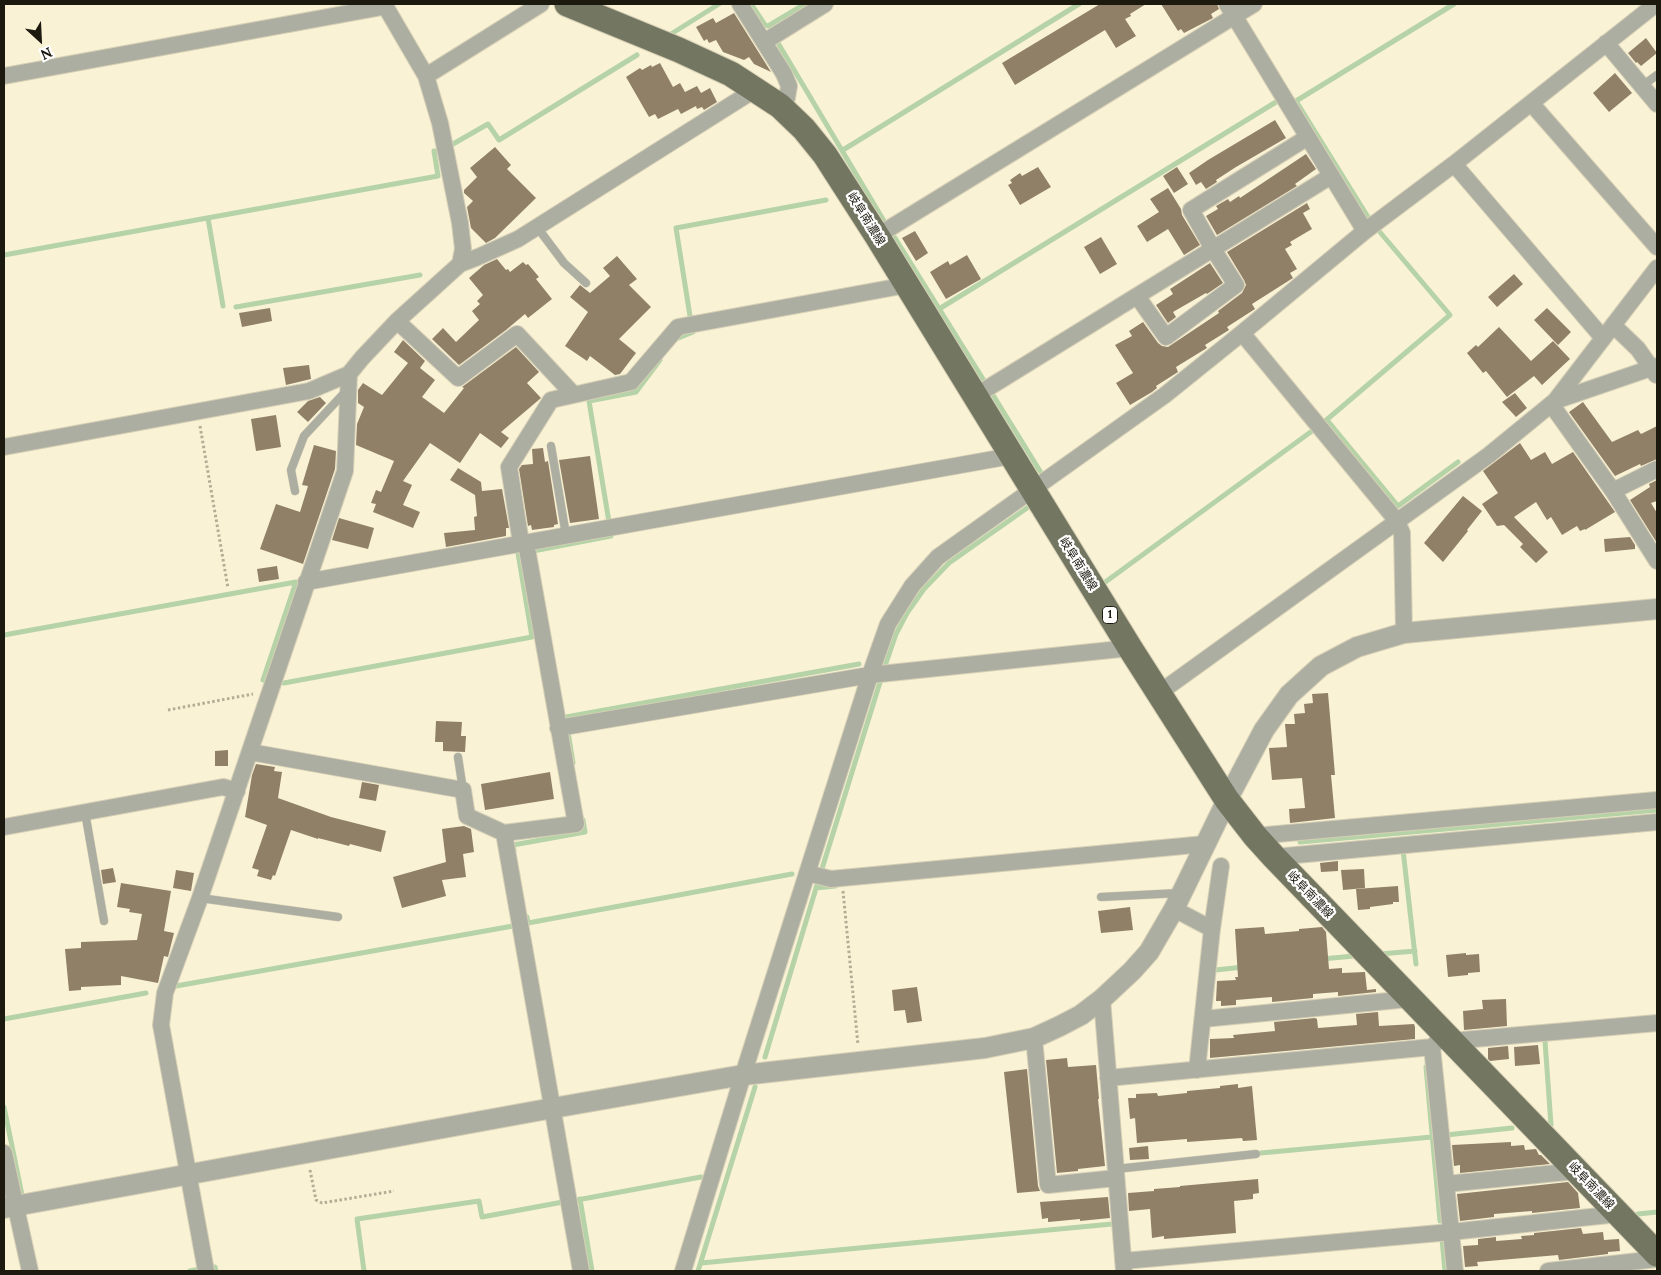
<!DOCTYPE html>
<meta charset="utf-8">
<style>
body{margin:0}
#map{position:relative;width:1661px;height:1275px;overflow:hidden;background:#faf2d5;font-family:Lora,serif}
canvas{display:block}
.frame{position:absolute;inset:0;border:5px solid #1c190f;pointer-events:none}
.north{position:absolute;left:15px;top:15px;width:50px;height:50px;-webkit-text-stroke:4px #fff;paint-order:stroke;rotate:155deg;font-size:14px;font-weight:700;line-height:20px;text-align:center;color:#1c190f}
.north::after{content:'';display:block;margin:auto;width:18px;height:22px;background:#1c190f;clip-path:polygon(50% 0,100% 100%,50% 72%,0 100%)}
</style>
<div id="map">
<canvas width="1661" height="1275"></canvas>
<div class="frame"></div>
<div class="north">N</div>
</div>
<script>
const c = document.querySelector('canvas').getContext('2d');
c.lineJoin = 'round';
const poly = rows => new Path2D(rows.map(r => 'M' + r).join(''));
function strokePath(path, color, width, dash) { c.strokeStyle = color; c.lineWidth = width; c.lineCap = dash ? 'butt' : 'round'; c.setLineDash(dash || []); c.stroke(path); }
function paint(path, color) { c.fillStyle = color; c.fill(path, 'evenodd'); }
function drawText(font, color, halo, rows, align = 'center') {
  c.font = font + ' Lora,"Noto Sans JP",serif'; c.lineWidth = 4.5; c.setLineDash([]); c.textBaseline = 'middle'; c.strokeStyle = halo; c.fillStyle = color; for (const [text, x, y, turn = 0] of rows) {
    c.save(); c.translate(x, y); c.rotate((+turn || 0) * Math.PI / 180); c.textAlign = isNaN(turn) ? turn : align; if (halo) c.strokeText(text, 0, 0); c.fillText(text, 0, 0); c.restore();
  }
}
const stream = poly([
 [751,4,765,25,768,26,805,4],
 [671,34,719,4],
 [778,43,884,221],
 [453,144,488,124,499,140,637,55],
 [843,150,1079,4],
 [1368,217,1296,101,1454,4],
 [208,218,223,306],
 [895,238,983,379],
 [4,255,438,176,434,151,438,151],
 [236,307,420,275],
 [939,309,1276,102],
 [690,316,676,228,826,200],
 [676,339,693,332],
 [993,395,1040,471],
 [1327,420,1398,506,1458,462],
 [1324,422,1450,315,1379,231],
 [609,522,589,401,636,392,660,360],
 [533,551,611,536],
 [1104,583,1312,431],
 [4,635,296,582,263,680],
 [884,669,896,634,907,613,924,589,949,563,1027,508],
 [284,683,532,637,518,553,520,553],
 [566,717,859,664],
 [568,732,573,763],
 [1300,842,1657,810],
 [514,850,513,845,585,832,583,820],
 [1403,850,1416,964],
 [821,872,881,679],
 [816,888,835,886],
 [527,917,528,923,792,874],
 [1380,954,1415,951],
 [1322,959,1354,956],
 [1215,970,1244,967],
 [176,986,513,926],
 [4,1019,146,993],
 [1545,1041,1551,1125],
 [765,1057,817,885],
 [1426,1067,1440,1221],
 [4,1107,23,1200],
 [1446,1135,1512,1128],
 [1261,1153,1432,1137],
 [580,1199,592,1271],
 [577,1200,701,1177],
 [1638,1214,1657,1212],
 [1442,1239,1445,1271],
 [701,1263,1112,1224],
 [211,1267,215,1267,216,1271],
 [190,1271,200,1269],
 [364,1271,357,1219,479,1201,482,1217,563,1202],
 [698,1271,755,1087]
]);
const building = poly([
 [1100,4,1146,4,1130,14,1131,16,1125,19,1136,36,1116,48,1105,30,1015,85,1002,63],
 [1161,4,1217,4,1219,9,1211,14,1213,18,1184,33,1181,29,1178,31],
 [734,13,771,72,754,64,749,57,744,60,723,52,716,40,709,43,707,39,704,41,696,27,713,18,716,23],
 [1646,38,1657,53,1641,66,1637,62,1636,63,1628,53],
 [660,63,673,87,680,83,685,92,697,86,701,93,710,88,717,102,704,110,702,107,697,109,696,106,681,114,678,109,658,119,655,114,649,117,626,77,640,68,642,70,651,65,652,67],
 [1615,73,1632,93,1609,112,1593,93],
 [1275,120,1286,138,1236,167,1216,180,1217,182,1206,189,1201,182,1196,185,1189,173,1208,160],
 [495,147,511,165,507,169,536,198,495,238,486,243,471,228,467,207,473,201,464,193,464,190,477,177,470,168],
 [1306,154,1316,169,1295,184,1297,186,1217,235,1206,216,1218,209,1216,206,1228,199,1230,202,1239,196,1240,198],
 [1038,167,1051,187,1020,205,1008,185,1012,183,1010,180,1020,173,1022,176],
 [1177,167,1188,184,1174,193,1163,176],
 [1168,188,1181,209,1182,215,1200,245,1184,255,1168,229,1147,242,1137,226,1159,212,1150,199],
 [1307,203,1310,209,1303,213,1312,229,1290,242,1292,245,1285,249,1297,269,1290,273,1293,278,1252,304,1255,309,1227,327,1229,330,1205,345,1207,348,1176,367,1178,372,1156,386,1157,388,1152,392,1130,405,1116,383,1133,373,1115,345,1132,336,1129,331,1143,322,1158,343,1162,346,1168,347,1219,313,1218,311,1242,293,1246,285,1244,280,1227,252],
 [915,231,928,253,916,261,902,238],
 [1101,237,1117,264,1100,274,1084,247],
 [967,255,981,279,946,299,930,272,948,261,950,265],
 [617,256,637,279,629,285,651,307,619,339,636,353,620,374,615,375,590,356,587,361,565,346,588,312,570,297,580,285,590,293,610,276,603,268],
 [497,259,506,270,508,269,510,272,523,262,526,265,528,264,539,277,536,279,552,299,528,318,525,314,506,330,459,365,432,339,443,328,456,342,479,320,472,311,480,304,477,301,483,295,469,278,484,265],
 [1210,263,1223,283,1207,294,1206,293,1173,312,1176,317,1168,323,1156,305,1173,294,1170,289],
 [1514,274,1523,284,1497,307,1488,297],
 [270,308,272,321,242,327,239,313],
 [1547,308,1571,332,1558,345,1534,320],
 [1499,327,1531,361,1553,341,1570,359,1542,385,1534,376,1507,397,1486,371,1483,373,1467,353,1476,345,1478,347],
 [403,340,425,361,420,368,435,380,422,397,444,413,464,388,462,387,516,347,539,372,527,383,541,398,501,432,509,438,501,448,480,433,460,463,430,443,403,481,412,485,403,505,420,512,413,528,373,512,376,504,371,503,376,490,381,492,394,461,356,445,357,424,364,407,358,403,358,390,363,383,382,395,408,363,394,352],
 [309,365,311,379,286,385,283,368],
 [1515,393,1527,408,1516,417,1502,402],
 [320,397,326,403,308,422,297,412,308,401],
 [1583,402,1612,442,1638,430,1641,434,1657,426,1657,459,1641,466,1640,464,1615,476,1569,412],
 [276,415,281,447,256,451,251,419],
 [1520,443,1531,460,1545,452,1552,464,1573,452,1615,512,1585,530,1585,529,1580,531,1577,526,1562,535,1551,517,1547,520,1536,502,1514,517,1548,552,1536,563,1520,547,1523,544,1504,525,1497,526,1482,504,1498,493,1483,471],
 [314,445,336,451,335,469,303,564,260,549,276,504,300,512,308,486,302,485],
 [543,448,545,462,548,461,558,524,554,525,554,527,532,530,531,525,528,526,519,469,522,465,533,464,532,449],
 [590,456,599,519,570,523,559,460],
 [458,468,481,482,482,491,502,489,509,528,506,528,506,536,446,547,444,533,475,530,474,517,477,516,475,495,450,480],
 [1657,480,1657,502,1657,501,1651,503,1657,513,1657,543,1630,500,1650,487,1649,484],
 [1463,496,1482,511,1467,530,1468,531,1443,562,1424,543],
 [339,518,374,528,368,549,332,540],
 [1630,537,1635,545,1635,549,1605,552,1604,539],
 [277,566,279,579,259,582,257,569],
 [1328,693,1335,775,1331,775,1335,818,1290,823,1289,809,1305,808,1302,778,1272,780,1269,748,1287,747,1285,724,1295,724,1294,714,1305,713,1304,704,1313,703,1312,694],
 [436,721,462,722,461,736,466,736,465,752,443,751,443,742,435,742],
 [228,750,228,766,215,766,215,751],
 [256,764,275,767,274,771,282,772,278,798,331,817,386,831,381,852,350,844,349,846,318,838,318,839,291,830,275,876,273,875,271,880,257,876,259,870,252,868,267,825,245,817,252,775],
 [550,772,554,799,485,810,481,784],
 [362,782,379,785,376,801,359,798],
 [464,826,471,829,474,852,463,854,466,877,442,880,446,896,402,908,393,877,446,862,442,829],
 [1338,861,1338,871,1321,872,1320,863],
 [113,868,116,882,103,884,101,870],
 [1364,869,1365,888,1343,890,1341,870],
 [176,870,194,873,191,891,173,888],
 [121,883,171,891,164,931,174,933,168,957,164,956,158,983,121,976,121,985,81,987,81,990,69,991,65,949,81,948,81,942,137,940,142,914,129,912,130,909,117,907],
 [1398,886,1399,902,1393,902,1393,904,1370,907,1370,909,1358,910,1356,889],
 [1130,907,1133,930,1101,933,1098,911],
 [1264,927,1265,934,1299,931,1299,929,1322,927,1326,932,1329,969,1342,968,1342,973,1365,972,1367,990,1376,989,1376,992,1338,996,1338,992,1313,994,1313,998,1272,1002,1272,997,1259,998,1236,1000,1236,1005,1221,1006,1221,1001,1216,1001,1217,981,1236,980,1235,977,1238,977,1235,929],
 [1466,953,1466,955,1479,954,1480,972,1468,973,1468,975,1448,977,1446,955],
 [917,987,922,1021,907,1023,905,1010,894,1011,892,990],
 [1506,999,1507,1026,1464,1030,1463,1011,1483,1009,1482,1000],
 [1378,1012,1379,1026,1414,1024,1415,1027,1415,1039,1210,1058,1210,1039,1234,1038,1233,1035,1275,1031,1274,1022,1315,1018,1317,1019,1318,1028,1357,1025,1356,1014],
 [1538,1045,1540,1064,1515,1066,1514,1047],
 [1508,1046,1509,1059,1490,1061,1488,1059,1488,1048],
 [1067,1058,1068,1067,1096,1065,1099,1099,1098,1099,1105,1166,1078,1169,1078,1171,1057,1173,1046,1060],
 [1027,1069,1038,1186,1040,1191,1017,1193,1004,1072],
 [1238,1084,1238,1088,1252,1086,1257,1140,1243,1141,1242,1138,1187,1142,1187,1139,1137,1143,1135,1118,1130,1119,1128,1098,1136,1098,1136,1094,1157,1093,1158,1096,1187,1093,1187,1091,1220,1088,1220,1086],
 [1511,1142,1511,1146,1524,1145,1525,1150,1536,1149,1539,1155,1541,1155,1550,1164,1460,1173,1460,1165,1454,1166,1452,1145],
 [1148,1146,1149,1159,1130,1160,1129,1148],
 [1258,1179,1259,1193,1253,1194,1253,1199,1234,1201,1236,1233,1164,1239,1164,1236,1152,1238,1150,1209,1129,1211,1128,1193,1154,1191,1154,1189,1180,1187,1180,1186],
 [1568,1182,1578,1193,1580,1208,1532,1213,1532,1211,1494,1214,1494,1217,1460,1221,1457,1194],
 [1108,1197,1110,1218,1080,1221,1080,1219,1048,1222,1048,1218,1042,1219,1040,1202],
 [1581,1228,1583,1234,1603,1232,1604,1240,1619,1239,1620,1251,1608,1252,1608,1254,1559,1260,1558,1255,1477,1262,1478,1266,1465,1267,1463,1246,1478,1245,1478,1239,1496,1237,1496,1241,1522,1239,1521,1236,1534,1235,1534,1233]
]);
const path = poly([
 [200,426,228,588],
 [168,710,253,694],
 [843,891,858,1045],
 [310,1170,316,1200,322,1203,394,1191]
]);
const service = poly([
 [1642,86,1657,75],
 [537,227,564,263,586,283],
 [551,446,566,535],
 [295,491,291,470,304,436,347,390],
 [458,757,463,790],
 [85,812,104,921],
 [1101,897,1179,893],
 [200,898,338,917],
 [1116,1169,1256,1154]
]);
const minor = poly([
 [384,4,426,76,440,123,460,223,463,249,460,264],
 [740,4,784,74,789,86,787,98,780,106],
 [1227,4,1365,231],
 [764,42,825,4],
 [1606,43,1657,104],
 [4,76,377,8,383,4],
 [426,76,541,4],
 [1531,103,1657,247],
 [1454,164,1603,338],
 [877,236,1254,4],
 [1137,296,1166,337,1236,285,1213,249,1191,210,1308,137],
 [397,321,458,378,517,334,574,395],
 [1613,325,1638,349,1656,375],
 [1242,333,1397,521,1402,533,1404,633],
 [975,396,1331,176],
 [1555,401,1657,268],
 [1551,404,1613,491,1657,469],
 [4,447,309,391,349,374,362,358,397,321,460,264,478,257,518,239,756,89],
 [1613,491,1657,561],
 [521,543,509,467,551,400,631,382,678,327,907,285],
 [526,543,576,824,504,833,581,1271],
 [306,582,1011,456],
 [1159,693,1489,455,1555,401,1657,366],
 [558,728,870,675,1130,648],
 [250,752,463,790,467,816,504,833],
 [4,827,223,787,237,791],
 [1255,836,1657,800],
 [1274,857,1657,822],
 [807,873,831,879,1205,844],
 [1174,909,1212,929,1197,1070],
 [1212,929,1221,866],
 [1102,999,1124,1271],
 [1203,1019,1409,999],
 [1034,1038,1048,1185,1116,1178],
 [1439,1040,1432,1047,1455,1271],
 [1451,1041,1657,1023],
 [1108,1078,1432,1047],
 [4,1153,30,1271],
 [1446,1184,1577,1171],
 [1123,1261,1451,1232,1618,1214],
 [206,1271,161,1025,165,993,200,898,345,471,349,374],
 [683,1271,743,1075,870,675,888,624,912,586,938,557,1165,395,1242,333,1365,231,1454,164,1656,4],
 [1548,1271,1657,1259]
]);
const tertiary = poly([
 [4,1208,553,1108,743,1075,985,1048,1034,1038,1060,1026,1081,1015,1102,999,1132,971,1149,952,1174,909,1227,800,1264,730,1289,695,1321,666,1357,647,1404,633,1657,609]
]);
const primary = poly([
 [567,4,679,50,731,74,780,106,804,129,825,155,877,236,1130,648,1227,800,1255,836,1274,857,1657,1254]
]);
const shields = [
 [1110,615,15]
];
const shieldNames = [
 ["1",1110,615]
];
const streetNames = [
 ["岐阜南濃線",866,219,58],
 ["岐阜南濃線",1078,564,58],
 ["岐阜南濃線",1310,895,46],
 ["岐阜南濃線",1591,1186,46]
];
strokePath(stream, '#b5d3a6', 5);
paint(building, '#908068');
strokePath(service, '#d6cfb5', 9);
strokePath(minor, '#d6cfb5', 18);
strokePath(tertiary, '#d6cfb5', 22);
strokePath(primary, '#d6cfb5', 27);
strokePath(path, '#b4ad96', 3, [2.5, 2.5]);
strokePath(service, '#acaea2', 8);
strokePath(minor, '#acaea2', 16);
strokePath(tertiary, '#acaea2', 20);
strokePath(primary, '#737660', 25);
for (const [x, y, w] of shields) { const box = new Path2D(); box.roundRect(x - w / 2, y - 8.5, w, 17, 4); c.fillStyle = '#fff'; c.fill(box); strokePath(box, '#1c190f', 1); }
drawText('bold 11px', '#1c190f', null, shieldNames);
drawText('12px', '#1c190f', '#fff', streetNames);
</script>
